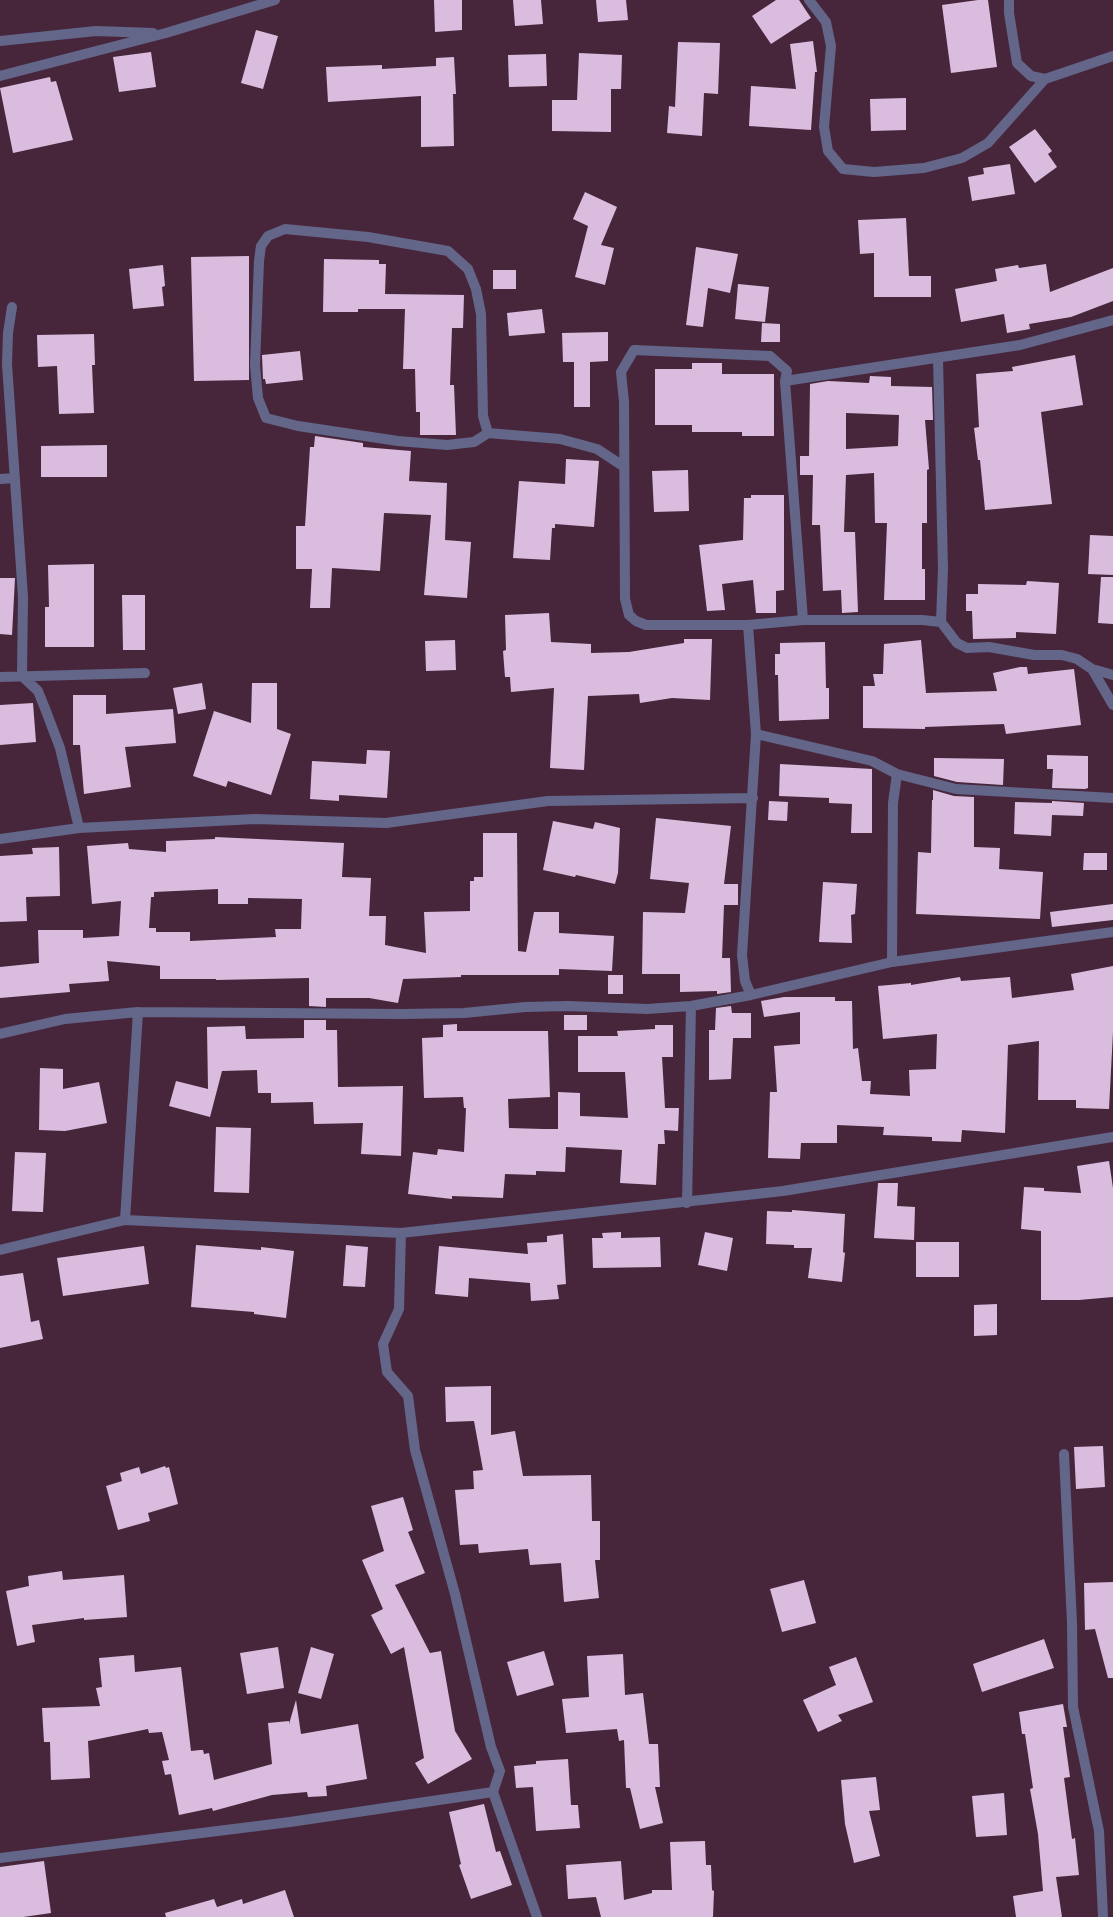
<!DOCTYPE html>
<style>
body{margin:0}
canvas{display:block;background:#47263c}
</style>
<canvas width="1113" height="1917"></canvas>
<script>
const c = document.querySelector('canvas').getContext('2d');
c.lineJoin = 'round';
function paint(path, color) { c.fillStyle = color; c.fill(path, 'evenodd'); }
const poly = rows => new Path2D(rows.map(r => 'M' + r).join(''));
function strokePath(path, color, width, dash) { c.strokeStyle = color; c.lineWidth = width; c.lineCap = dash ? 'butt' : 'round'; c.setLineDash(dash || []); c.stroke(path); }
const building = poly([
 [434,0,462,0,462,30,435,32],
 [513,0,541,0,543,24,515,26],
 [596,0,626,0,628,20,598,22],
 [776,0,799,0,811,18,771,44,752,16],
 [978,0,988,0,997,67,951,73,942,5],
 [256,30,278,36,263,89,241,83],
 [813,41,817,72,815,72,811,130,749,126,751,86,796,89,790,44],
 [678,42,720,43,718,94,704,93,702,136,667,133,669,106,675,107],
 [151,52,156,87,119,92,113,57],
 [579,53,622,55,621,89,611,89,611,132,552,131,552,100,577,100],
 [546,54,547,86,509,87,508,55],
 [454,57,456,94,453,94,454,146,421,147,421,96,328,102,326,67,382,65,382,69,436,66,436,58],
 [50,77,51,82,56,81,73,140,13,153,0,88],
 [906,98,906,130,871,131,870,99],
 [1035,129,1052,151,1048,154,1057,167,1035,183,1009,147],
 [1010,164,1015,194,972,201,968,177,984,174,983,168],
 [585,192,617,207,601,245,614,248,605,285,575,277,588,226,573,219],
 [906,218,909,276,931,276,931,297,874,297,874,253,860,254,858,220],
 [696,247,738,254,730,293,708,288,703,327,686,325],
 [249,256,249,380,194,381,191,257],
 [324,259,379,260,379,264,386,264,385,294,464,295,463,328,452,328,450,385,454,385,456,435,420,435,420,412,416,412,415,369,403,369,405,309,358,309,358,312,323,312],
 [1046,264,1050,292,1113,268,1113,301,1071,317,1029,324,1030,329,1007,333,1004,314,961,322,955,289,997,281,995,269,1018,265,1019,268],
 [163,265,165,286,162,287,164,306,133,309,129,269],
 [493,270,516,270,516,289,493,289],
 [738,284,769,287,765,322,735,319],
 [542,309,545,333,509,336,507,313],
 [762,323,780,324,780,342,761,342],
 [608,332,608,361,590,362,590,407,574,407,574,362,563,362,562,333],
 [94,334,95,365,92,365,94,413,59,414,57,366,38,367,37,335],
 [300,351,303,380,266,384,265,379,263,379,262,355],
 [1075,355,1083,405,1041,412,1052,504,985,510,980,460,978,460,974,428,979,427,976,374,1013,371,1012,367],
 [692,363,722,363,722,374,774,374,774,436,742,436,742,432,692,432,692,425,655,425,655,369,692,369],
 [870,376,891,377,891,386,932,387,933,420,925,420,929,469,927,470,927,523,922,523,922,569,925,569,925,600,884,600,887,523,875,523,874,473,846,475,844,532,855,532,858,612,842,613,841,590,823,591,820,525,812,525,813,475,800,475,800,456,809,456,810,384,828,381,869,383],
 [846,413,899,415,898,446,846,449],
 [315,436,363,443,363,447,411,451,409,481,447,483,445,540,471,542,467,598,424,595,431,515,384,513,380,571,332,568,330,608,310,608,312,569,296,569,296,526,305,526,310,447,314,447],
 [107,445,107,477,41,477,41,446],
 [566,459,599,461,594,527,555,524,555,528,552,528,550,560,513,558,519,481,565,484],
 [688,470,689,511,654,512,652,471],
 [751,495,784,495,784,590,776,591,776,613,756,613,753,580,722,584,725,610,707,611,699,545,743,540,744,498,751,498],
 [1090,535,1113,536,1113,575,1088,574],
 [94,564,94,647,45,647,45,607,49,607,48,565],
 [1101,577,1113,577,1113,624,1098,623],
 [0,578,15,578,12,635,0,634],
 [1027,581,1059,583,1056,634,1016,632,1016,638,973,639,972,611,966,611,966,594,978,594,978,584,1026,585],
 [122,595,145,595,145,650,123,650],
 [549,613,551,642,591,644,591,653,629,652,684,643,684,639,712,639,710,700,672,698,640,703,639,694,588,696,584,770,550,768,554,688,511,692,510,677,505,677,503,651,506,650,505,615],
 [455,640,456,670,426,671,425,641],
 [921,640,926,693,997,691,993,673,1020,667,1027,667,1028,674,1074,669,1081,725,1006,734,1004,724,925,727,925,729,863,728,863,686,875,686,873,674,883,674,884,644],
 [825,642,826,688,829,688,829,719,779,721,778,675,775,675,775,654,780,654,780,643],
 [202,683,206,709,178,714,173,688],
 [252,683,277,683,277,729,291,734,271,795,228,781,226,787,193,776,214,711,251,723],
 [73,695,106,695,106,714,173,709,176,743,125,747,131,787,84,794,80,745,73,745],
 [33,703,36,742,0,745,0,705],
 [367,750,390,751,387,798,339,795,339,801,310,799,312,761,366,764],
 [1047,755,1088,756,1088,788,1085,789,1052,788,1053,769,1047,769],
 [934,758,1004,759,1003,785,957,782,934,776],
 [780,764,872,769,872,833,851,833,852,804,829,803,829,798,779,796],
 [933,790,954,796,974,797,974,847,1000,848,999,869,1043,872,1040,919,916,914,918,852,931,853,932,800,933,800],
 [769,801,788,802,787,821,768,820],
 [1052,801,1084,803,1083,816,1052,815,1051,836,1014,834,1015,802,1052,803],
 [656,818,731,826,724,884,738,884,738,905,724,905,722,958,730,958,731,992,717,994,717,991,680,992,680,974,642,974,643,912,685,913,689,883,650,879],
 [553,821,593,829,595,822,620,828,618,873,615,884,576,875,575,877,543,870],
 [483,833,517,833,518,951,526,952,534,912,559,912,559,933,614,936,612,971,559,969,559,975,461,975,461,977,403,979,398,1003,369,998,326,998,326,1007,309,1006,309,978,216,980,216,979,160,979,160,966,107,961,109,981,69,984,70,992,0,998,0,967,39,963,38,930,83,930,83,938,119,936,121,901,92,904,87,846,128,843,129,849,166,852,166,841,215,839,215,837,344,843,342,877,371,878,369,916,386,916,385,945,426,953,424,912,470,911,470,881,474,881,474,877,483,877],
 [218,889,218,904,248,904,248,898,302,899,301,929,275,929,276,937,190,941,190,932,156,932,156,928,149,928,151,897,154,897,154,892],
 [59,847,60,896,26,897,27,921,0,922,0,856,33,854,32,848],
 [1084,853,1107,853,1107,870,1083,870],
 [823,882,857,884,855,914,851,915,852,943,819,942],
 [1113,904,1113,920,1052,927,1050,912],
 [1113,966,1113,1032,1109,1109,1076,1108,1076,1100,1038,1100,1039,1041,1008,1045,1005,1133,962,1130,961,1142,932,1141,932,1137,883,1135,884,1127,837,1125,837,1143,801,1143,800,1159,768,1158,770,1092,777,1092,774,1046,800,1044,800,1012,764,1017,761,1001,784,997,835,997,835,1001,852,1001,853,1049,858,1048,862,1081,871,1081,870,1094,910,1096,909,1070,936,1069,937,1034,883,1039,878,986,911,983,911,985,960,977,961,981,1010,977,1012,998,1074,990,1071,974],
 [608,975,623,975,623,994,608,994],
 [731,1006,732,1013,751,1013,751,1038,733,1038,731,1079,709,1080,709,1030,715,1030,716,1008],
 [564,1015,587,1015,587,1030,564,1030],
 [304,1020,326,1020,326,1030,337,1030,338,1087,403,1086,401,1156,361,1154,363,1123,314,1124,313,1102,271,1103,271,1093,258,1093,257,1070,222,1071,210,1117,169,1106,176,1081,208,1089,207,1027,245,1026,246,1039,304,1038],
 [457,1024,457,1031,548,1031,550,1097,508,1099,509,1128,543,1129,558,1129,558,1092,580,1093,580,1116,628,1118,625,1072,578,1072,578,1036,618,1036,617,1031,655,1029,655,1025,673,1025,673,1057,662,1057,665,1108,679,1108,678,1131,664,1130,665,1144,658,1144,656,1185,620,1183,622,1150,566,1147,565,1172,536,1171,536,1175,505,1174,503,1198,452,1196,452,1199,408,1194,413,1152,437,1155,438,1149,464,1152,466,1108,464,1108,463,1097,424,1098,422,1038,443,1037,443,1025],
 [40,1068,63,1069,63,1089,99,1082,107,1123,65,1131,39,1130],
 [216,1127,251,1128,249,1193,214,1192],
 [15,1152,46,1153,43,1212,12,1211],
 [1109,1161,1113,1188,1113,1297,1079,1300,1041,1300,1041,1231,1021,1229,1024,1187,1044,1188,1044,1191,1081,1193,1077,1166],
 [878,1183,898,1183,897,1206,915,1207,914,1240,874,1238],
 [792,1210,845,1214,843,1252,845,1253,842,1282,808,1278,812,1248,794,1248,794,1245,766,1244,767,1211,792,1212],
 [621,1232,621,1238,660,1237,661,1267,593,1268,592,1238,603,1238,602,1233],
 [705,1232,733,1238,727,1271,698,1265],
 [563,1234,566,1284,557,1285,559,1299,531,1301,530,1283,469,1278,468,1297,435,1294,439,1246,528,1254,527,1243,547,1242,547,1236],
 [916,1242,959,1242,959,1277,916,1277],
 [196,1245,261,1250,261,1247,294,1251,286,1318,254,1314,254,1312,191,1307],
 [346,1245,368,1247,365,1287,343,1286],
 [144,1246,149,1284,63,1296,57,1258],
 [23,1273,31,1322,39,1320,43,1339,0,1348,0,1276],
 [997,1304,997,1335,974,1336,974,1305],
 [491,1386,491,1435,515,1431,523,1476,591,1475,592,1521,600,1521,600,1560,595,1560,599,1598,564,1602,561,1563,530,1565,528,1549,479,1553,478,1544,460,1545,455,1490,474,1489,473,1471,483,1470,474,1421,446,1422,445,1387],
 [1103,1446,1105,1487,1076,1489,1074,1447],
 [165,1466,166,1468,169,1467,178,1504,148,1513,150,1521,118,1530,106,1486,122,1481,120,1473,139,1467,141,1474],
 [403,1497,413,1530,408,1532,425,1573,395,1585,430,1653,441,1651,455,1731,472,1759,428,1784,415,1763,424,1758,404,1647,391,1654,371,1615,383,1609,362,1560,384,1551,371,1506],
 [62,1571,63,1580,124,1575,127,1617,84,1620,84,1618,32,1625,35,1642,17,1646,6,1591,29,1586,28,1576],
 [804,1580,816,1623,782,1632,770,1589],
 [1113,1582,1113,1678,1108,1678,1095,1629,1085,1630,1084,1583],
 [1044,1639,1054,1668,982,1692,973,1664],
 [278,1647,284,1688,247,1694,240,1653],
 [311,1647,334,1654,321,1699,298,1693],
 [544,1651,554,1685,517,1696,507,1662],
 [623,1654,625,1695,643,1693,649,1744,658,1744,660,1787,655,1787,663,1823,640,1829,630,1788,626,1788,624,1740,619,1741,617,1729,566,1733,562,1699,589,1697,587,1656],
 [134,1655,135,1672,181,1667,191,1751,200,1750,203,1750,204,1754,209,1753,214,1780,272,1764,268,1723,289,1721,289,1724,296,1700,301,1734,358,1724,367,1779,326,1786,327,1796,308,1797,307,1792,272,1795,213,1811,212,1808,179,1815,171,1774,165,1775,162,1761,169,1760,162,1732,149,1733,148,1729,88,1741,90,1778,51,1780,50,1742,44,1742,42,1708,100,1706,96,1688,102,1687,99,1658],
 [856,1657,873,1702,838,1715,842,1721,818,1732,803,1700,836,1685,829,1667],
 [1063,1704,1067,1727,1063,1727,1070,1777,1064,1778,1072,1839,1075,1838,1079,1875,1056,1877,1062,1917,1016,1917,1013,1896,1043,1891,1038,1834,1030,1789,1033,1788,1025,1734,1022,1734,1019,1712],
 [568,1759,571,1805,578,1805,580,1828,536,1831,533,1787,516,1788,514,1766,536,1764,536,1761],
 [876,1777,880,1810,869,1811,880,1856,854,1863,845,1824,841,1780],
 [1004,1793,1007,1835,976,1837,972,1796],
 [484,1804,496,1852,500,1851,512,1885,471,1899,459,1865,461,1864,449,1812],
 [705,1841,706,1865,711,1865,712,1890,714,1891,713,1917,601,1917,596,1897,568,1899,566,1865,621,1861,624,1900,652,1893,652,1890,672,1890,670,1842],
 [44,1861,51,1913,23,1917,0,1917,0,1867],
 [285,1890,294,1917,166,1917,165,1913,214,1899,217,1907,242,1899,243,1904]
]);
const street = poly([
 [809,0,826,22,831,46,824,127,828,151,843,169,874,172,924,168,962,158,988,143,1045,79,1113,56],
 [1009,0,1009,13,1017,63,1031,76,1045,79],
 [0,41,96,31,153,33],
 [0,76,166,33,275,0],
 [12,307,8,333,7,364,23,597,22,676,38,691,46,711,60,748,79,828],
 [938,359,943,568,941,622],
 [785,381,1020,345,1113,320],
 [488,433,483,416,481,314,476,289,468,269,448,251,368,237,285,229,268,236,261,246,259,261,255,365,258,398,266,418,298,426,398,441,447,445,474,442,488,433,560,439,597,449,623,466],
 [0,479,15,478],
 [803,620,785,381,787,371,770,356,634,350,621,372,624,402,625,599,629,615,636,621,646,625,748,625,803,620,922,620,941,622,957,643,967,648,989,647,1034,655,1062,655,1077,659,1092,669,1113,705],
 [748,625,756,734,742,955,745,981,751,995],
 [1092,669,1113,675],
 [0,677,145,673],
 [756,734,872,761,897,774,893,803,892,962],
 [897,774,956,789,1113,798],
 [0,839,79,828,255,819,386,823,548,801,753,798],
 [0,1034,65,1019,138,1012],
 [687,1203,691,1006],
 [125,1220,138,1012,402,1014,464,1013,525,1007,568,1006,647,1009,691,1006,751,995,892,962,1113,932],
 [401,1233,399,1309,383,1344,387,1372,408,1396,415,1450,455,1594,491,1747,500,1771,493,1792,537,1917],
 [0,1250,125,1220,401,1233,783,1191,1113,1137],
 [1064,1454,1072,1623,1073,1707,1099,1831,1103,1917],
 [0,1858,290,1822,493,1792]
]);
paint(building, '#dabcdf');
strokePath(street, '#636688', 10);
</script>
